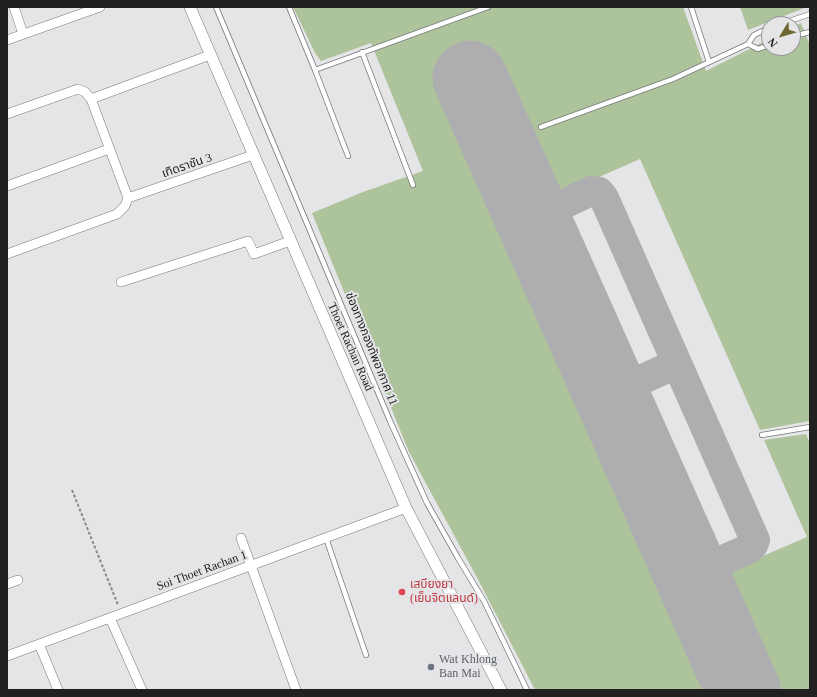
<!DOCTYPE html>
<meta charset="utf-8">
<style>
body{margin:0}
#map{position:relative;width:817px;height:697px;overflow:hidden;background:#e5e4e7;font-family:"Times New Roman",serif}
canvas{display:block}
.frame{position:absolute;inset:0;border:8px solid #202021;pointer-events:none}
.north{position:absolute;left:761px;top:16px;width:40px;height:40px;box-sizing:border-box;background:#e5e4e7;border:1px solid #969698;border-radius:50%;rotate:232deg;font-size:11px;font-weight:700;line-height:16px;text-align:center;color:#202021}
.north::after{content:'';display:block;margin:auto;width:14px;height:18px;background:#6f6733;clip-path:polygon(50% 0,100% 100%,50% 72%,0 100%)}
</style>
<div id="map">
<canvas width="817" height="697"></canvas>
<div class="frame"></div>
<div class="north">N</div>
</div>
<script>
const c = document.querySelector('canvas').getContext('2d');
c.lineJoin = 'round';
function paint(path, color) { c.fillStyle = color; c.fill(path, 'evenodd'); }
const poly = rows => new Path2D(rows.map(r => 'M' + r).join(''));
function strokePath(path, color, width, dash) { c.strokeStyle = color; c.lineWidth = width; c.lineCap = dash ? 'butt' : 'round'; c.setLineDash(dash || []); c.stroke(path); }
function drawText(font, color, halo, rows, align = 'center') {
  c.font = font + ' "Times New Roman","Noto Sans Thai",serif'; c.lineWidth = 4; c.setLineDash([]); c.textBaseline = 'middle'; c.strokeStyle = halo; c.fillStyle = color; for (const [text, x, y, turn = 0] of rows) {
    c.save(); c.translate(x, y); c.rotate((+turn || 0) * Math.PI / 180); c.textAlign = isNaN(turn) ? turn : align; if (halo) c.strokeText(text, 0, 0); c.fillText(text, 0, 0); c.restore();
  }
}
const green = poly([
 [293,7,683,7,706,71,769,39,769,48,793,48,793,27,801,23,810,45,810,421,760,430,640,159,547,200,486,65,449,81,720,690,535,690,482,587,409,452,312,213,363,192,423,171,371,43,321,61,315,53],
 [740,7,807,7,748,30],
 [806,434,810,444,810,690,765,690,714,577,807,537,764,440]
]);
const taxiway = poly([
 [528,208,541,214,545,213,591,191,599,192,604,198,755,540,753,545,748,549,707,567,700,572,696,582],
 [608,386,621,389,667,368,680,370]
]);
const runway = poly([
 [470,78,743,690]
]);
const path = poly([
 [72,490,118,605]
]);
const service = poly([
 [216,7,390,421,427,503,458,558,484,601,527,690],
 [289,7,315,70,488,7],
 [691,7,709,62],
 [781,24,810,14],
 [793,36,810,32],
 [748,44,754,35,769,28],
 [362,52,413,185],
 [315,70,348,156],
 [541,127,673,79,748,44,758,49,769,45],
 [762,435,810,427],
 [326,538,366,655]
]);
const minor = poly([
 [14,7,23,34],
 [7,40,100,7],
 [91,99,210,55],
 [7,114,78,89,85,92,91,99,128,198,125,206,117,214,7,254],
 [7,186,109,149],
 [128,198,253,155],
 [121,282,248,241,254,254,290,241],
 [241,538,296,690],
 [7,584,18,580],
 [110,618,142,690],
 [39,644,58,690],
 [7,656,406,508]
]);
const tertiary = poly([
 [190,7,406,508,501,690]
]);
const markers = [
 [402,592,4,"#e0444e"],
 [431,667,4,"#6b7280"]
];
const streetNames = [
 ["เทิดราชัน 3",187,166,-19],
 ["Thoet Rachan Road",350,347,66],
 ["ช่องทางกองทัพอากาศ 11",371,349,68],
 ["Soi Thoet Rachan 1",202,571,-20]
];
const healthNames = [
 ["เสบียงยา",410,585],
 ["(เย็นจิตแลนด์)",410,599]
];
const worshipNames = [
 ["Wat Khlong",439,660],
 ["Ban Mai",439,674]
];
paint(green, '#adc39b');
strokePath(taxiway, '#aeaeb0', 30);
strokePath(runway, '#aeaeb0', 75);
strokePath(service, '#79787b', 6);
strokePath(minor, '#79787b', 10);
strokePath(tertiary, '#79787b', 12);
strokePath(path, '#8b8a8c', 2, [3, 2]);
strokePath(service, '#fff', 4.5);
strokePath(minor, '#fff', 9);
strokePath(tertiary, '#fff', 11);
for (const [x, y, r, color] of markers) { const dot = new Path2D(); dot.arc(x, y, r, 0, 2 * Math.PI); c.fillStyle = color; c.fill(dot); strokePath(dot, '#e5e4e7', 1.5); }
drawText('12px', '#202021', '#e5e4e7', streetNames);
drawText('12px', '#be3a42', '#e5e4e7', healthNames, 'left');
drawText('12px', '#5b616d', '#e5e4e7', worshipNames, 'left');
</script>
